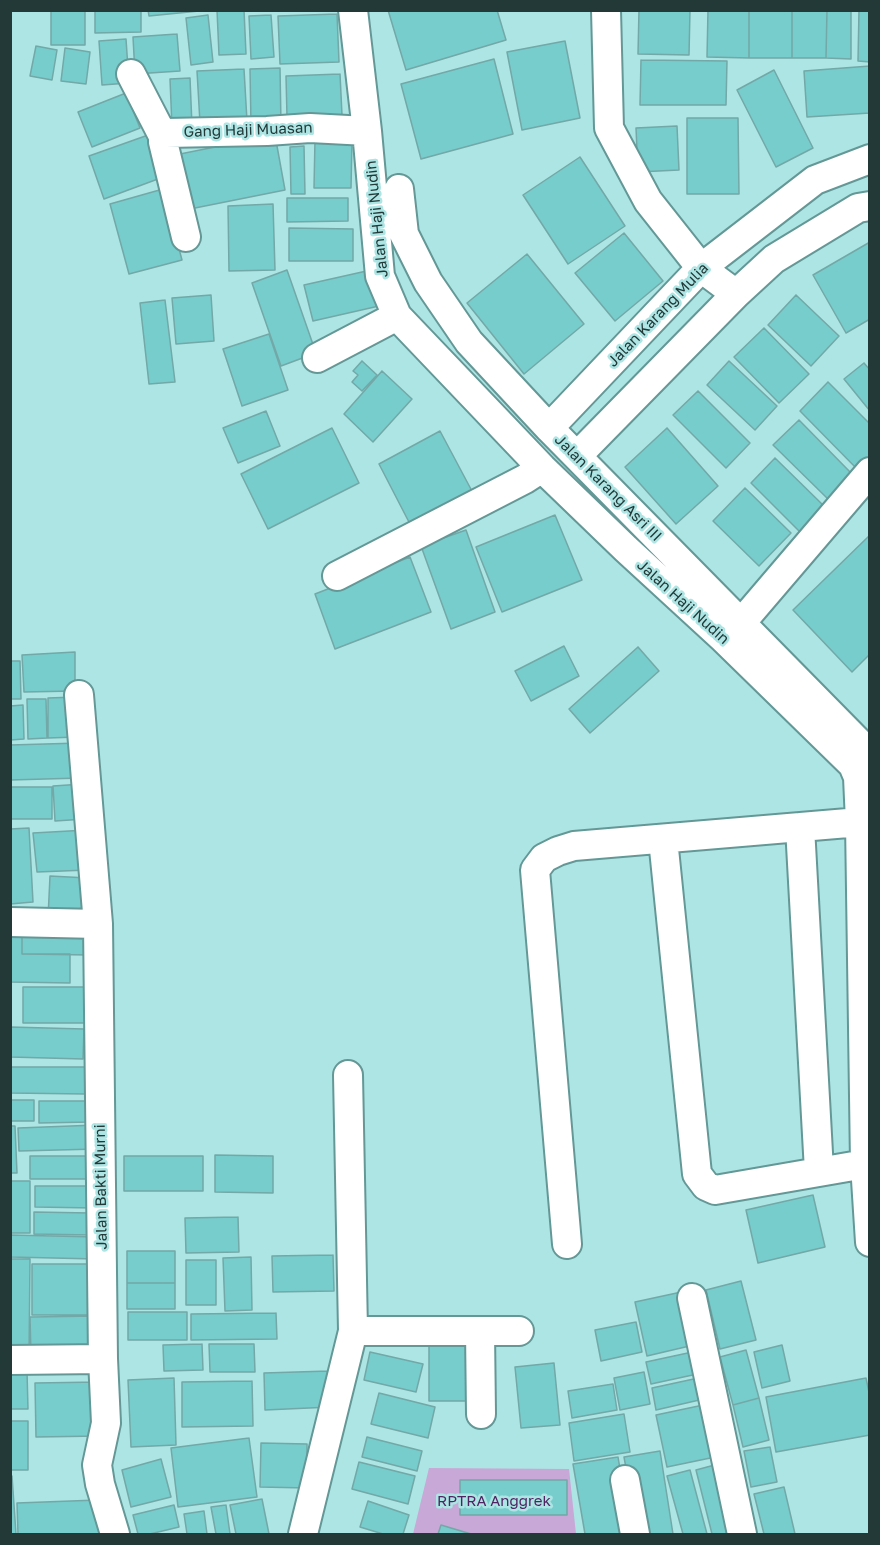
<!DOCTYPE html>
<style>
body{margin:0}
#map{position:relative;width:880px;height:1545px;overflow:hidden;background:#ade5e4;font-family:"Golos Text",sans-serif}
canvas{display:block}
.frame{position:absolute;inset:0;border:12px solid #223938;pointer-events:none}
</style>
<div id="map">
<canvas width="880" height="1545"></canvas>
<div class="frame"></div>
</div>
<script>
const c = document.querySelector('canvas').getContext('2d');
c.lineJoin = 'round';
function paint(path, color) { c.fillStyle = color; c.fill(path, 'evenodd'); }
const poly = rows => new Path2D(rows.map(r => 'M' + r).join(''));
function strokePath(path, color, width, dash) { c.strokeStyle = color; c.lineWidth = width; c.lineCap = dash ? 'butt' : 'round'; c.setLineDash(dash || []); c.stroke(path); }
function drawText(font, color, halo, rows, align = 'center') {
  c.font = font + ' "Golos Text",sans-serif'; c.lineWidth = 5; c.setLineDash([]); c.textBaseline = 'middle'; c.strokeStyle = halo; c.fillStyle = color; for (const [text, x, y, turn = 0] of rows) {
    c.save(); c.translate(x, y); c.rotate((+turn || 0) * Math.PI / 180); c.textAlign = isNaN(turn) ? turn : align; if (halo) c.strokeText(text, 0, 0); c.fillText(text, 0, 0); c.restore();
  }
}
const green = poly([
 [429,1468,569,1469,576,1534,413,1534]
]);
const building = poly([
 [51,10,85,10,85,45,51,45,51,10],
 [95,10,141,10,141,32,95,33,95,10],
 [148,10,209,10,149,16,148,10],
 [217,10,244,10,246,54,219,55,217,10],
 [388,10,497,10,506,40,406,70,388,10],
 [639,10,690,10,689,55,638,54,639,10],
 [708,10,749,10,749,58,707,57,708,10],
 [749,10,792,10,792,58,749,58,749,10],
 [792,10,827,10,826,58,792,58,792,10],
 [827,10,851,10,851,59,826,58,827,10],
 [859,10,870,10,870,62,858,61,859,10],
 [337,14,339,62,280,64,278,16,337,14],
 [208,15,213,62,191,65,186,18,208,15],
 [271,15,274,57,251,59,249,16,271,15],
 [177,34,180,71,135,74,133,37,177,34],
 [126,39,129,83,102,85,99,41,126,39],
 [565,41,580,118,522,130,507,52,565,41],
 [36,46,57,50,52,80,30,76,36,46],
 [65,48,90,52,86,84,61,81,65,48],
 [494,59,513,134,421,159,401,84,494,59],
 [641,60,727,61,726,105,640,105,641,60],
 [870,66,870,113,807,117,804,71,870,66],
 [280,68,281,124,251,125,250,69,280,68],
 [244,69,247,121,200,123,197,71,244,69],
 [774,70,813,148,776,167,737,90,774,70],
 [340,74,342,115,287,117,286,76,340,74],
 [190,78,192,126,172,127,170,79,190,78],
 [126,93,140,128,92,147,78,112,126,93],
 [687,118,738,118,739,194,687,194,687,118],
 [677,126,679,170,638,172,636,128,677,126],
 [151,134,166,176,104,199,89,156,151,134],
 [275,135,285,190,190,209,180,154,275,135],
 [315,139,352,140,351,188,314,188,315,139],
 [304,146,305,194,291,194,290,147,304,146],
 [580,157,625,226,568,264,523,195,580,157],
 [163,189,182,260,129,274,110,204,163,189],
 [287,198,348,198,348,221,287,222,287,198],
 [273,204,275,270,229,271,228,206,273,204],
 [289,228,353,229,353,261,289,261,289,228],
 [624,233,663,281,615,321,575,273,624,233],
 [870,242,870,319,846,333,813,275,870,242],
 [527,254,584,324,524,374,467,303,527,254],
 [287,270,316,353,281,366,252,283,287,270],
 [371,270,379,306,313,321,304,285,371,270],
 [211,295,214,341,176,344,172,298,211,295],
 [796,295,839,336,811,366,768,325,796,295],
 [165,300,175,382,149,384,140,303,165,300],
 [764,328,809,374,779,403,734,357,764,328],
 [269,334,288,390,242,406,223,349,269,334],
 [362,361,377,375,362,391,352,382,358,375,353,371,362,361],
 [729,361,777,406,755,430,707,385,729,361],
 [864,363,870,370,870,411,844,379,864,363],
 [382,371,412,399,373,442,344,414,382,371],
 [828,382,870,424,870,461,859,471,800,411,828,382],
 [698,391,750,443,726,468,673,415,698,391],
 [266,411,280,446,238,463,223,428,266,411],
 [799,420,853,475,829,500,773,445,799,420],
 [332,428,359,483,268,529,241,474,332,428],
 [667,428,718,486,676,524,625,467,667,428],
 [440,431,473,493,411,526,379,464,440,431],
 [775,458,826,508,801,533,751,483,775,458],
 [745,488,791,533,759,566,713,521,745,488],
 [555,515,582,580,502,612,476,547,555,515],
 [466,530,495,612,451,629,421,546,466,530],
 [870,535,870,654,852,672,793,610,870,535],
 [410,557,431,612,335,649,315,594,410,557],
 [564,646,579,676,531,701,515,671,564,646],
 [638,647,659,671,590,733,569,709,638,647],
 [75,652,75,691,24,692,22,655,75,652],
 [10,661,20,661,21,699,10,699,10,661],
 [76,697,77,737,48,738,48,698,76,697],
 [27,699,46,699,47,738,28,739,27,699],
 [23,705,24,739,10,740,10,706,23,705],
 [80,743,81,778,10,780,10,745,80,743],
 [83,784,85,819,55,821,53,786,83,784],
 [10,787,52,787,52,819,10,819,10,787],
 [29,828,33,902,10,904,10,829,29,828],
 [87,830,88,870,37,872,33,833,87,830],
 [50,876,88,878,86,919,48,918,50,876],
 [22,928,89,929,89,955,22,954,22,928],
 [10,933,22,933,22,954,70,954,70,983,10,982,10,933],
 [23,987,88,987,88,1023,23,1023,23,987],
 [10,1027,84,1029,83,1059,10,1057,10,1027],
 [10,1067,85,1067,85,1094,10,1093,10,1067],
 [10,1100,34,1100,34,1121,10,1121,10,1100],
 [39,1101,91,1101,91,1122,39,1123,39,1101],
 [97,1125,97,1149,19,1151,18,1128,97,1125],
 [10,1126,15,1126,17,1173,10,1173,10,1126],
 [215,1155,273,1156,273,1193,215,1192,215,1155],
 [30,1156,90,1156,90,1179,30,1179,30,1156],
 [124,1156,203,1156,203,1191,124,1191,124,1156],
 [10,1181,30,1181,30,1233,10,1233,10,1181],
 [35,1186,94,1186,94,1208,35,1207,35,1186],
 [813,1195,825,1247,758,1263,746,1210,813,1195],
 [34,1212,90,1213,90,1235,34,1234,34,1212],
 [238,1217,239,1252,186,1253,185,1218,238,1217],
 [10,1235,96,1237,96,1259,10,1257,10,1235],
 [127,1251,175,1251,175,1283,127,1283,127,1251],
 [333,1255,334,1291,273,1292,272,1256,333,1255],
 [251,1257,252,1310,225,1311,223,1258,251,1257],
 [10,1259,30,1259,29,1358,10,1358,10,1259],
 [186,1260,216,1260,216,1305,186,1305,186,1260],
 [32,1264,96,1264,96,1315,32,1315,32,1264],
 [741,1281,756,1340,720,1349,706,1290,741,1281],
 [127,1283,175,1283,175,1309,127,1309,127,1283],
 [686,1291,698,1344,647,1356,635,1302,686,1291],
 [128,1312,187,1312,187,1340,128,1340,128,1312],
 [276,1313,277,1339,191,1340,191,1314,276,1313],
 [98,1316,99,1354,31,1355,30,1317,98,1316],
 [636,1322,642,1352,601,1361,595,1330,636,1322],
 [202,1344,203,1370,164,1371,163,1345,202,1344],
 [209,1344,254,1344,255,1372,210,1372,209,1344],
 [429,1345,470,1345,470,1401,429,1401,429,1345],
 [782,1345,790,1381,762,1388,754,1352,782,1345],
 [746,1350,759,1398,733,1405,720,1357,746,1350],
 [697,1351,702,1373,651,1384,646,1362,697,1351],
 [370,1352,423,1364,416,1392,364,1380,370,1352],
 [554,1363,560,1425,521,1428,515,1367,554,1363],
 [10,1371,27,1371,28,1409,10,1409,10,1371],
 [329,1371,331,1407,265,1410,264,1373,329,1371],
 [644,1372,650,1404,620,1410,614,1378,644,1372],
 [703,1377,708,1398,656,1410,652,1388,703,1377],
 [174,1378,176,1445,131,1447,128,1380,174,1378],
 [866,1378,870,1397,870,1435,776,1452,766,1397,866,1378],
 [252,1381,253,1426,182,1427,182,1382,252,1381],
 [99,1382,100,1436,36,1437,35,1383,99,1382],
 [613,1384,617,1410,572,1418,568,1391,613,1384],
 [379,1393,435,1407,428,1438,371,1424,379,1393],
 [759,1398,769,1440,743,1447,733,1405,759,1398],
 [708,1404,720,1456,667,1467,656,1415,708,1404],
 [624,1414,630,1452,574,1461,569,1423,624,1414],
 [10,1421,28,1421,28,1470,10,1470,10,1421],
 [367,1437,422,1451,417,1471,362,1457,367,1437],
 [249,1438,257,1497,178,1507,171,1448,249,1438],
 [261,1443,307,1444,307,1488,260,1487,261,1443],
 [770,1447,777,1482,751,1487,744,1451,770,1447],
 [660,1451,673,1534,638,1534,624,1457,660,1451],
 [618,1457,631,1534,585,1534,573,1464,618,1457],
 [161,1459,171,1497,131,1507,122,1470,161,1459],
 [359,1462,415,1476,408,1504,352,1489,359,1462],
 [722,1463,739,1534,712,1534,696,1470,722,1463],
 [690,1470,707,1534,683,1534,667,1476,690,1470],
 [10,1476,12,1476,16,1534,10,1534,10,1476],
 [460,1480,567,1480,567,1515,460,1515,460,1480],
 [784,1487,795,1534,764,1534,754,1494,784,1487],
 [262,1499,269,1534,236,1534,230,1505,262,1499],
 [98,1500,99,1534,18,1534,17,1503,98,1500],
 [368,1501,409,1515,403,1534,383,1534,360,1527,368,1501],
 [174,1505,179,1527,150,1534,138,1534,133,1515,174,1505],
 [226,1505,230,1534,216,1534,211,1507,226,1505],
 [204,1511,207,1534,187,1534,184,1514,204,1511],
 [441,1525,471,1534,438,1534,441,1525]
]);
const minor = poly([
 [353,10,367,131,380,276,397,316,542,468,626,549,724,639,853,765,858,777,860,822,865,1164,870,1242],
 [606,10,609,128,648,201,701,268,736,294],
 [131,74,163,136],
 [399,189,404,234,428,282,469,342,549,428,870,754],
 [186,237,163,142,163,136,166,133,267,131,310,128,367,131],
 [317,358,397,316],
 [549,428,701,268,815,180,870,159],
 [578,455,736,294,774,259,858,208,870,206],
 [337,576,525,479,542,468],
 [741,623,870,472],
 [79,695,98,924],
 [800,827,819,1171],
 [663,839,697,1174,706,1186,715,1190,865,1164],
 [10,922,98,924,103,1359,106,1423,97,1465,100,1484,115,1534],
 [567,1244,535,870,544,858,558,851,574,846,860,822],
 [692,1298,742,1534],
 [353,1331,519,1331],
 [480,1331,481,1414],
 [10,1360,103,1359],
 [625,1480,635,1534],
 [303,1534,353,1331,348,1075]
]);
const streetNames = [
 ["Gang Haji Muasan",248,130,-2],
 ["Jalan Haji Nudin",377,219,-96],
 ["Jalan Karang Mulia",658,315,-46],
 ["Jalan Karang Asri III",608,488,45],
 ["Jalan Haji Nudin",683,602,42],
 ["Jalan Bakti Murni",101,1187,-91]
];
const parkNames = [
 ["RPTRA Anggrek",494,1501]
];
paint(green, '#c8a8d6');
paint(building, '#77cdcc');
strokePath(building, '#72a8a7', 1.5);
strokePath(minor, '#639897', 32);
strokePath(minor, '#fff', 28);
drawText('15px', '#223938', '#ade5e4', streetNames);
drawText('15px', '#502463', '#ade5e4', parkNames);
</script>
